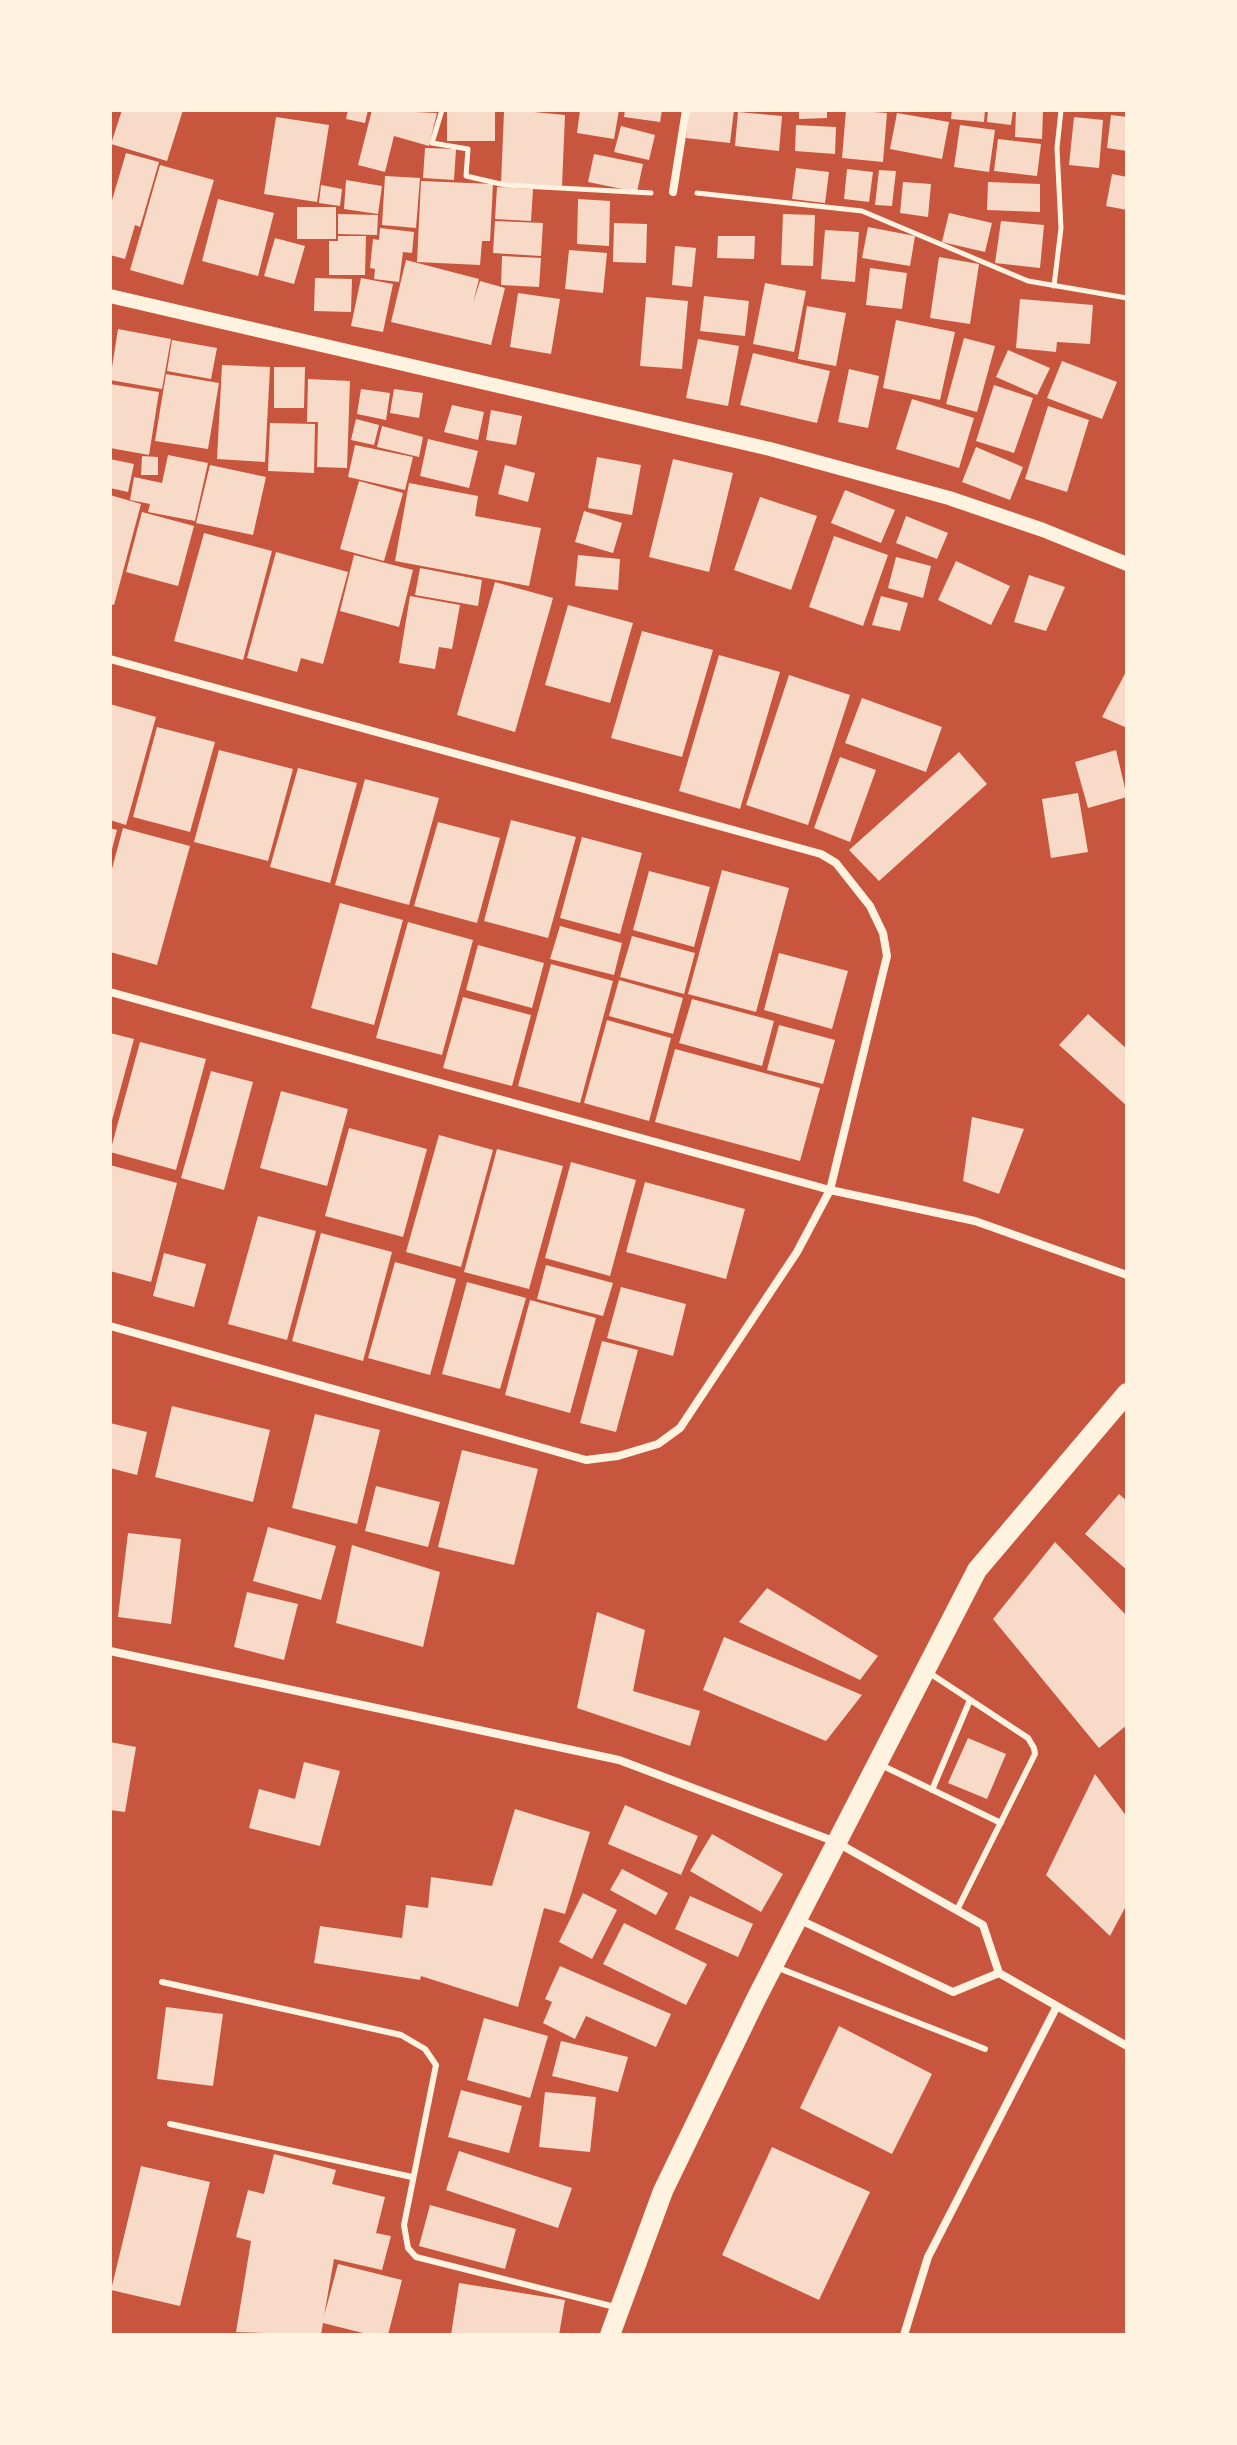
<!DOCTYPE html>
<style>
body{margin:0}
#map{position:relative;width:1237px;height:2445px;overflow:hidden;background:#c8553d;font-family:Barlow,sans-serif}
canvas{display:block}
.frame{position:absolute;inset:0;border:112px solid #fff3e0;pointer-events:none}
</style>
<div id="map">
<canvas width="1237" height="2445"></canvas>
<div class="frame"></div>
</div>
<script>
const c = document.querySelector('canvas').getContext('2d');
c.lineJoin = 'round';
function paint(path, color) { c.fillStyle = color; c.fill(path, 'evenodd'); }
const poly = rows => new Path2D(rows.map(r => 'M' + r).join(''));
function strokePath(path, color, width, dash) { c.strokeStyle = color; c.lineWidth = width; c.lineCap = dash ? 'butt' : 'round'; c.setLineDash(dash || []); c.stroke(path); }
const building = poly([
 [122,110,183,110,167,161,111,144],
 [348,110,368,110,365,123,346,119],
 [372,110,437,113,429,146,394,136,385,172,358,165],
 [447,110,495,110,495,141,447,141],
 [513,110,565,115,562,186,501,183,504,112],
 [580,110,619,110,614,139,577,133],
 [625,110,662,110,660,122,624,117],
 [689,110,734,110,730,143,686,138],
 [799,110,827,110,827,118,799,119],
 [846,110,887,113,883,162,842,158],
 [952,110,985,110,984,122,951,119],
 [988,110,1013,110,1011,125,987,122],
 [1016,110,1043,110,1042,139,1015,137],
 [738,112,782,116,779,151,735,146],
 [897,113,949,122,942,159,890,149],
 [1111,115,1127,117,1127,151,1107,148],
 [276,117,329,125,317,202,264,194],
 [1074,117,1103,120,1099,168,1069,165],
 [796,125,836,127,835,154,795,151],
 [960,125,995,130,989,172,954,167],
 [621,126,655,135,649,160,614,152],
 [998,139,1041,144,1037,176,994,171],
 [425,148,456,149,454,180,423,178],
 [126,153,159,162,140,227,135,225,125,259,110,255,110,207],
 [594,154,643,164,637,192,588,182],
 [160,165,214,180,183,285,130,270],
 [796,168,829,172,825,203,792,199],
 [847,169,873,172,869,202,844,199],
 [879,170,896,171,892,206,875,205],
 [1112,174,1127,177,1127,210,1106,206],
 [385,176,420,178,416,228,382,225],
 [346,180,382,186,378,214,344,209],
 [421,181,493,184,490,241,482,241,480,265,417,262],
 [903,182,931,184,928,217,900,213],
 [988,182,1040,184,1040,212,987,210],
 [321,185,342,189,340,206,319,203],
 [497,187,533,189,531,221,495,219],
 [218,199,274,213,258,276,202,261],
 [578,199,610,201,609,246,577,244],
 [297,207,336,207,336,239,297,239],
 [949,213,992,223,985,252,942,242],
 [338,214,378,215,377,235,338,234],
 [783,214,815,215,813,266,781,265],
 [495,221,543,223,541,256,493,253],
 [1001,221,1044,225,1040,268,995,263],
 [614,223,647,224,646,263,613,262],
 [868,227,915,236,910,266,862,258],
 [380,228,414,232,412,253,403,252,399,282,374,279,375,269,370,268,373,239,379,240],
 [825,230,859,232,855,282,821,279],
 [338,236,366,236,365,275,329,275,329,241,338,241],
 [718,236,755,236,754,259,717,258],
 [275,238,305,246,294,284,264,276],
 [675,246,696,248,692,287,672,285],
 [569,250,607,253,603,293,565,289],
 [502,256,541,258,539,287,501,285],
 [939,257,979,264,970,324,930,318],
 [406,260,479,279,473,303,480,281,505,288,491,345,391,322],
 [870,268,907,273,902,309,866,305],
 [315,278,352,279,351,312,314,311],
 [361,278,393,284,383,332,351,326],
 [765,283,806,291,794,352,753,344],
 [518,293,560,299,551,354,510,347],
 [704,296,749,301,745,336,700,331],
 [646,297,688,301,682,369,640,366],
 [1020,299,1093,305,1090,344,1057,342,1056,352,1016,348],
 [807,306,846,313,836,366,798,359],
 [896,320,955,332,940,400,883,388],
 [118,329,171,339,162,389,110,380],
 [964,338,995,346,977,412,946,404],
 [698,339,739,346,728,406,686,398],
 [172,340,217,348,211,379,167,371],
 [1008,350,1050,368,1037,395,996,377],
 [753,353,830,371,817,423,740,405],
 [1062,361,1117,382,1102,419,1047,398],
 [222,365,270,367,265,462,217,459],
 [274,367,305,367,304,408,274,408],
 [849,369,879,376,868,428,838,422],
 [166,374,219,383,208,449,155,441],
 [308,379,350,381,347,468,317,467,318,422,307,422],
 [110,384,159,392,149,455,110,448],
 [994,385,1033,398,1014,453,976,441],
 [361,389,390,393,386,420,357,414],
 [394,389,423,393,419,418,390,413],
 [912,399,974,418,959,468,896,449],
 [452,405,484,412,478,440,444,432],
 [1048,406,1089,420,1067,492,1025,479],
 [491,410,522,416,516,445,486,440],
 [356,419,379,425,374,445,351,440],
 [270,423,315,424,314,473,268,471],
 [382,426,423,437,419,457,377,447],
 [428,439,478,451,469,488,420,476],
 [355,445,413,457,405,490,348,477],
 [976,447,1023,467,1010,500,962,482],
 [168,455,208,463,195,521,148,512,150,504,130,500,134,477,162,483],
 [142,456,158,457,158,475,141,475],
 [597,457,641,465,632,515,588,508],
 [110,459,134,464,128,492,110,488],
 [673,459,733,473,709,572,649,557],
 [210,465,266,477,253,535,196,523],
 [505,465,535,473,528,502,498,494],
 [359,481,403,493,384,561,340,549],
 [409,483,478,496,475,516,541,528,529,586,395,561],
 [845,490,895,510,881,543,831,523],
 [110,495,141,504,114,605,110,604],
 [760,497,817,516,791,590,734,570],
 [584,511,622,523,613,553,575,542],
 [142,512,194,526,178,586,126,572],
 [906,516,948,533,937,559,896,543],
 [204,533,272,551,243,660,174,641],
 [834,536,888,555,863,626,809,607],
 [276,552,348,572,323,664,301,658,297,672,247,658],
 [354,555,413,570,399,627,340,611],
 [578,555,620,559,618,590,575,586],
 [896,557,931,566,923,598,888,588],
 [956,561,1010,586,991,625,938,600],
 [420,568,482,580,478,606,415,595],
 [1029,575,1065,587,1046,631,1014,622],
 [495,582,553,598,515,732,457,715],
 [410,596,460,605,452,649,439,647,435,669,399,663],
 [881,596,908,603,900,631,872,625],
 [568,605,633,623,610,703,545,685],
 [642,631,713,650,682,757,611,738],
 [719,655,780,672,740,809,679,791],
 [1127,670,1127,728,1102,717],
 [789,675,850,695,808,825,746,805],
 [862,698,942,727,926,772,845,743],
 [110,704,156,717,126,825,110,820],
 [157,727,215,742,190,832,133,817],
 [219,750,293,769,268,861,194,842],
 [1116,750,1127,797,1088,808,1075,762],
 [959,752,987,784,879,881,849,850],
 [840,757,876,770,850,842,814,828],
 [298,768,357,783,330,883,270,867],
 [365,779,439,798,409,905,335,885],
 [1078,793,1088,852,1051,858,1042,799],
 [511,820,576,837,548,938,484,921],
 [438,822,500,838,477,923,414,906],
 [110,828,117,830,111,853,110,853],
 [123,828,190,846,157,965,110,952,110,876],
 [582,837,642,853,620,934,560,918],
 [722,870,789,888,756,1012,688,994],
 [649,871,710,887,694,947,633,930],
 [340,903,403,920,374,1025,311,1008],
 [408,922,473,940,442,1055,376,1038],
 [560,926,622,943,614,975,550,959],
 [632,936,695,953,684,994,620,977],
 [478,945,544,963,532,1008,466,990],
 [779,953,848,971,832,1029,764,1010],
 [551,964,613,981,580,1103,518,1086],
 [619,980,683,998,673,1034,609,1016],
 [463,997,531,1015,512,1086,443,1068],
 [692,999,774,1021,762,1066,679,1043],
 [1088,1014,1127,1049,1127,1106,1059,1045],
 [607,1020,671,1038,649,1121,584,1103],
 [779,1025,835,1040,823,1084,767,1070],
 [110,1033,134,1039,111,1124,110,1124],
 [140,1042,206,1059,176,1170,110,1152],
 [675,1049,820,1088,800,1161,655,1122],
 [211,1071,253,1082,224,1190,181,1178],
 [281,1091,348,1109,327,1186,260,1168],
 [972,1117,1024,1129,999,1194,963,1181],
 [349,1128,427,1149,403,1237,325,1216],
 [439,1135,493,1150,461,1267,406,1252],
 [497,1149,563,1166,529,1289,464,1272],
 [571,1162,636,1180,610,1276,545,1258],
 [110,1165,177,1183,151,1282,110,1271],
 [645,1182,745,1209,726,1279,626,1252],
 [258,1216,316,1231,287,1340,228,1324],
 [321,1233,392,1252,363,1361,292,1341],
 [164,1253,206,1264,194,1307,153,1296],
 [395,1262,456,1279,430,1375,368,1358],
 [546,1265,613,1283,603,1316,537,1299],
 [467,1282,526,1298,500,1389,442,1374],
 [621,1287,686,1304,673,1356,607,1338],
 [530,1300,596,1318,570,1413,505,1395],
 [602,1341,638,1350,616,1432,580,1423],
 [172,1406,270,1430,253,1502,155,1477],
 [315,1414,380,1430,357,1524,292,1508],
 [110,1423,147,1432,137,1475,110,1468],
 [462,1450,538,1469,514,1565,438,1547],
 [376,1486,440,1502,428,1547,365,1531],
 [1119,1494,1127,1501,1127,1570,1085,1534],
 [268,1527,336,1546,321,1600,253,1581],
 [128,1533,181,1539,171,1624,118,1617],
 [1055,1542,1127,1616,1127,1725,1099,1748,993,1619],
 [352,1545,440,1572,423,1647,336,1623],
 [767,1588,878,1656,860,1680,739,1622],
 [247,1592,298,1604,284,1660,234,1647],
 [597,1612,645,1630,633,1691,700,1711,690,1746,577,1708],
 [724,1637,862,1695,826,1741,703,1690],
 [968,1738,1006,1754,987,1799,948,1783],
 [110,1742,136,1747,125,1812,110,1810],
 [304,1762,340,1771,320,1846,249,1828,259,1789,295,1799],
 [1095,1774,1127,1817,1127,1904,1110,1936,1046,1875],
 [625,1805,698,1836,681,1875,608,1844],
 [515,1809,590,1832,565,1914,544,1908,518,2007,421,1976,420,1980,314,1963,320,1926,402,1938,406,1905,428,1908,431,1877,492,1886],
 [712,1834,783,1874,761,1912,690,1871],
 [622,1869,668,1893,656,1915,610,1890],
 [583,1893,617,1910,592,1959,559,1942],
 [690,1896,753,1924,738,1957,675,1929],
 [624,1923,707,1964,686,2005,603,1964],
 [560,1966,671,2014,656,2047,586,2016,575,2039,543,2023,552,2002,545,1999],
 [166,2007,223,2014,213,2086,157,2079],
 [484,2018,548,2036,530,2098,467,2080],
 [839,2026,932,2074,892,2154,800,2108],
 [561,2041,628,2057,618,2092,552,2076],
 [461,2090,522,2106,509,2153,448,2137],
 [545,2092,596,2097,590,2152,539,2147],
 [772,2147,870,2192,819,2300,722,2255],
 [459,2151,572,2188,558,2228,446,2190],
 [274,2154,336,2170,332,2184,385,2197,376,2233,391,2236,382,2270,334,2259,324,2316,338,2264,402,2280,388,2335,371,2335,323,2323,321,2335,236,2332,251,2241,236,2237,248,2190,264,2194],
 [141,2166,210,2182,180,2306,111,2290],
 [430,2205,516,2229,505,2269,419,2246],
 [459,2283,565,2300,559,2335,451,2335]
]);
const path = poly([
 [442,110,432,143,468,149,466,176,505,185,651,193],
 [697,193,862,211,1028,281,1127,298],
 [1054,286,1061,228,1057,148,1061,110]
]);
const service = poly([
 [928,1672,1028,1738,1034,1748,1035,1754,957,1910],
 [879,1764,1001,1823],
 [932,1790,970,1700],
 [776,1967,985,2049],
 [162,1982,401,2035,425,2049,436,2065,404,2225,408,2248,416,2257,615,2307],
 [170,2124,412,2177]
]);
const minor = poly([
 [673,192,686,110],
 [110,659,821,854,836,863,870,906,883,933,887,956,830,1190,797,1252,680,1428,658,1444,618,1456,586,1460,110,1326],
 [110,992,830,1190,975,1221,1127,1275],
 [110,1651,619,1760,836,1842,983,1925,999,1973,1127,2046],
 [798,1919,953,1992,999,1973],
 [904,2335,928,2257,1057,2006]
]);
const tertiary = poly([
 [110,296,770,449,949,498,1043,530,1127,564]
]);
const primary = poly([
 [610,2335,663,2191,756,1999,977,1570,1127,1393]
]);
paint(building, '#f7dbc8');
strokePath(path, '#fff3e0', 5);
strokePath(service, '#fff3e0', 6);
strokePath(minor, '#fff3e0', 8);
strokePath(tertiary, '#fff3e0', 14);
strokePath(primary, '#fff3e0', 20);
</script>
